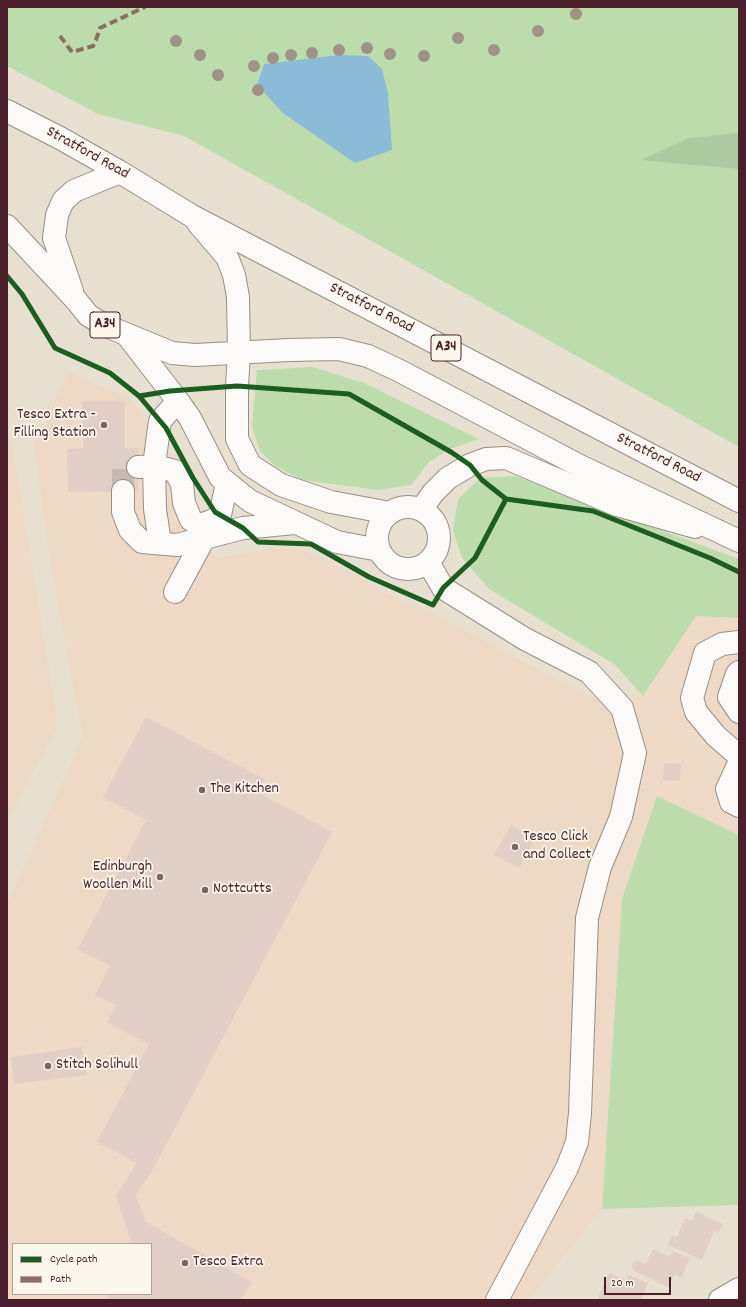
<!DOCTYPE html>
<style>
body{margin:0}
#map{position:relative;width:746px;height:1307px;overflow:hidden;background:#e7e0d0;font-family:Dekko,sans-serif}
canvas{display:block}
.frame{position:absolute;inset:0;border:8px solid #4a1f2b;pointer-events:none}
.legend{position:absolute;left:12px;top:1243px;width:140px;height:52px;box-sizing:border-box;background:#fbf7ec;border:1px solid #b4a19f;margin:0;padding:5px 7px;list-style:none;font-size:12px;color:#4a1f2b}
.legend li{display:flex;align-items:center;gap:8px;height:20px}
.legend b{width:20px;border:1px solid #b4a19f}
.scale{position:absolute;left:604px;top:1277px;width:67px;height:18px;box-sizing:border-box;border:2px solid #4a1f2b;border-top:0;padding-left:5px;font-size:12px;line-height:14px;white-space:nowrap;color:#4a1f2b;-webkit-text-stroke:3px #fbf7ec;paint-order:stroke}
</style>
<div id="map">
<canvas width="746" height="1307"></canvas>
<div class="frame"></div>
<ul class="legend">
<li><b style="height:5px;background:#1b5e20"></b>Cycle path</li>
<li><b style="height:5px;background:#8d6e63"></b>Path</li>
</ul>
<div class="scale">20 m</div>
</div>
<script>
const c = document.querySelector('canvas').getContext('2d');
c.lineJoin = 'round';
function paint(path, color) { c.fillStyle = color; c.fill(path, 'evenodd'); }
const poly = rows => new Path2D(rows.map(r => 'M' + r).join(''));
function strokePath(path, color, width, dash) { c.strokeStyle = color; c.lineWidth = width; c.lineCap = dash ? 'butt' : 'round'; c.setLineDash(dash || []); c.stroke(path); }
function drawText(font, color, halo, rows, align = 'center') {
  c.font = font + ' Dekko,sans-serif'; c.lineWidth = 3.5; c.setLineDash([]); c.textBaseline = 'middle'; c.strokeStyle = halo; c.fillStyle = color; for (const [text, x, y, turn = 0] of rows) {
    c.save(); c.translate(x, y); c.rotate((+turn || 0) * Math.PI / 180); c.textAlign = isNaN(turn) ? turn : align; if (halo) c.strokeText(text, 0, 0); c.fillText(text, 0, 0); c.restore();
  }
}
const built = poly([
 [68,372,129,398,176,461,184,525,217,558,273,548,303,550,358,575,383,591,435,615,605,704,643,696,696,616,739,618,739,835,657,797,622,899,602,1209,534,1293,530,1300,7,1300,7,905,83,737,52,574,34,444],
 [13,1244,151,1244,151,1294,13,1294],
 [7,431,11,435,58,726,7,821]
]);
const green = poly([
 [7,7,739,7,739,447,184,136,98,114,7,66],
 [313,367,364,383,479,439,450,449,429,462,411,485,378,490,302,480,275,466,260,451,252,427,257,370],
 [515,476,739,559,739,618,696,616,643,696,614,664,489,589,462,558,453,530,458,499,480,478],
 [657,796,739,835,739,1205,602,1209,622,899]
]);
const forest = poly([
 [739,133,739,169,641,160,689,138]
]);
const water = poly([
 [339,55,368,56,382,69,388,93,392,150,355,163,283,113,257,85,264,64]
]);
const building = poly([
 [82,401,125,401,125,448,138,448,138,491,68,492,67,449,83,448],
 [146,717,264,779,257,792,332,832,152,1171,136,1195,146,1222,252,1282,242,1298,245,1300,106,1300,109,1294,151,1294,151,1244,132,1244,116,1196,137,1163,97,1142,149,1044,107,1022,116,1005,95,995,110,966,78,949,146,820,103,797],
 [664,763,681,764,680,781,663,780],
 [511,825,535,838,519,868,494,855],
 [82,1047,86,1075,14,1084,11,1057],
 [696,1212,723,1224,719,1233,714,1231,702,1260,668,1245,672,1235,677,1237,685,1218,692,1221],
 [653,1249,670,1257,673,1251,690,1258,681,1278,675,1274,668,1287,634,1271,632,1266,633,1263,637,1261,646,1264],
 [609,1273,626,1280,628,1275,648,1283,641,1300,635,1300,631,1298,630,1300,602,1300,598,1298]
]);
const minorTunnel = poly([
 [123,491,123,467,138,467]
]);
const minor = poly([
 [127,335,178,401,190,418,220,477,250,501,337,542,379,550],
 [239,353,237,386,237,439,250,465,281,485,331,502,390,513],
 [138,467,154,466,175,471,182,484,184,503,191,520,200,525,212,521,220,515,227,483],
 [123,491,123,512,130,530,142,542,177,545,243,528,295,523],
 '377 538a31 31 0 1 1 62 0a31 31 0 1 1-62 0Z',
 [421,510,433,493,448,478,470,465,486,459,506,458,617,505,695,527],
 [160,543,155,509,154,466,157,443,160,421,178,401],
 [428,562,443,588,525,639,589,672,622,708,635,753,621,817,600,867,587,918,580,1113,577,1142,567,1168,497,1300],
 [175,592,209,529],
 [739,642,722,644,705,653,692,698,696,712,716,736,739,756],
 [739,672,737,674,729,697,739,712],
 [739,763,727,789,731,802,739,806],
 [720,1300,739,1289]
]);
const highway = poly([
 [7,111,60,138,120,172,192,216,739,501],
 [198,223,227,257,234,275,238,297,239,353],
 [7,226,76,300,88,315,104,325,172,353,195,355,289,350,339,349,368,356,400,371,580,466,739,541],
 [72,291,54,238,57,215,63,201,74,191,120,172]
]);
const quiet = poly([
 [60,36,72,52,93,46,96,40,100,28,145,7]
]);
const cycleway = poly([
 [7,276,22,294,55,348,110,373,139,396,166,428,193,478,215,512,243,528,258,542,311,544,369,577,433,605,443,588,475,558,506,499,593,511,710,558,739,572],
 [139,396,170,391,237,386,349,394,451,452,470,465,482,480,506,499]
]);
const trees = [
 [576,14],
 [538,31],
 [458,38],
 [176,41],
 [367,48],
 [339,50],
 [494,50],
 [312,53],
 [390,54],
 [200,55],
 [291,55],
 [424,56],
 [273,58],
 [254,66],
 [218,75],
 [258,90]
];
const markers = [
 [104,425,4,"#816365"],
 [202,790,4,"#816365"],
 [515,847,4,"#816365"],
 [160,877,4,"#816365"],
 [205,890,4,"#816365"],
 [48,1066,4,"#816365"],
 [185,1263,4,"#816365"]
];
const shields = [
 [105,325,30],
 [446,348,30]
];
const shieldNames = [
 ["A34",105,325],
 ["A34",446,348]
];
const streetNames = [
 ["Stratford Road",87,154,29],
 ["Stratford Road",371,309,27],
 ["Stratford Road",658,459,27]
];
const poiNames = [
 ["Tesco Extra -",96,416,"right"],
 ["Filling Station",96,434,"right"],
 ["The Kitchen",210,790],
 ["Tesco Click",523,838],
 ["and Collect",523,856],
 ["Edinburgh",152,868,"right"],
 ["Woollen Mill",152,886,"right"],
 ["Nottcutts",213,890],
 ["Stitch Solihull",56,1066],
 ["Tesco Extra",193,1263]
];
paint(built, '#edd9c6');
paint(green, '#bddcac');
paint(forest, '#accaa0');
paint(water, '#8abbd7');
paint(building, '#e1cec7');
strokePath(minorTunnel, '#c8b9af', 22, [22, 11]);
strokePath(minor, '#988d87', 24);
strokePath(highway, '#988d87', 24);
strokePath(minor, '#fbfaf8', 22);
strokePath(highway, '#fbfaf8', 22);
strokePath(quiet, '#8d6e63', 4, [8, 4]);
strokePath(cycleway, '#1b5e20', 5);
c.fillStyle = '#9e9486';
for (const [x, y] of trees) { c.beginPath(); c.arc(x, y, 6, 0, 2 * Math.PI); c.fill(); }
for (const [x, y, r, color] of markers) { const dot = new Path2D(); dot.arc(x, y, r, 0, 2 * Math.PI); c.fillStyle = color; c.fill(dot); strokePath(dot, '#fbf7ec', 1.5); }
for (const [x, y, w] of shields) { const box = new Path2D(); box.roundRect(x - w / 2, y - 13, w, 26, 3); c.fillStyle = '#fbf7ec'; c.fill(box); strokePath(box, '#4a1f2b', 1); }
drawText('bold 15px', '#4a1f2b', null, shieldNames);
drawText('16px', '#4a1f2b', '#fbf7ec', streetNames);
drawText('16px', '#4a1f2b', '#fbf7ec', poiNames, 'left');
</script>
